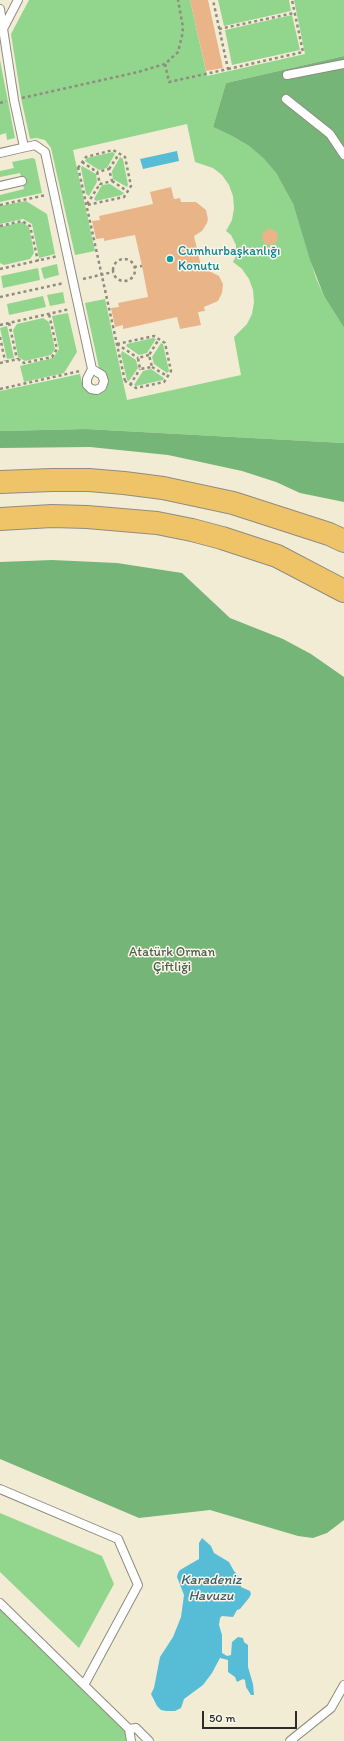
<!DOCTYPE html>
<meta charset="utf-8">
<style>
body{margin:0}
#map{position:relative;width:344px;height:1741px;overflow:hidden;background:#f3ecd5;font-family:Itim,sans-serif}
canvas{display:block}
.scale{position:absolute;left:202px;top:1711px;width:95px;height:18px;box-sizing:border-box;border:2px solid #2b2b2b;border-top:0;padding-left:5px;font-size:12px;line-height:14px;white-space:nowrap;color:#2b2b2b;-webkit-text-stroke:3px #fbf7ec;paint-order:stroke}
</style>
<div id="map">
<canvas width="344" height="1741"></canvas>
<div class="scale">50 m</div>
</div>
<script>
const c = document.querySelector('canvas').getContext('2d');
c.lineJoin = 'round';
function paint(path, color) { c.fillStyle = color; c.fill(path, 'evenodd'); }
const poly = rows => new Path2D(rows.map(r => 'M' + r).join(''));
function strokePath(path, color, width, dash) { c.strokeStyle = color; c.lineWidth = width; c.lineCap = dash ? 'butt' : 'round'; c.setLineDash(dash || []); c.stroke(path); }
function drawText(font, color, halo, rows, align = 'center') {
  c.font = font + ' Itim,sans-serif'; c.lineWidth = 3; c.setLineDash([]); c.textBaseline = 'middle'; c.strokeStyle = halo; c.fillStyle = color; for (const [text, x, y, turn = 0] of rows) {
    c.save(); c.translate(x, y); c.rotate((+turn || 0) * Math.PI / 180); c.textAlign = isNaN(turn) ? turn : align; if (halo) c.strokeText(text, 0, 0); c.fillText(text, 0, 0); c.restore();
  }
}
const green = poly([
 [29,0,190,0,207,76,305,54,294,0,344,0,344,56,226,83,213,127,232,136,249,146,264,159,276,173,293,204,316,278,324,296,344,328,344,443,86,429,0,431,0,391,80,374,83,387,89,393,98,395,106,390,109,381,105,372,99,368,85,303,105,299,127,400,241,375,234,337,247,324,252,314,254,302,253,290,249,279,242,269,233,262,236,256,236,245,231,235,226,231,232,220,234,208,233,196,229,185,222,175,213,168,195,162,187,124,73,150,95,251,75,255,51,148,45,140,36,138,30,139,21,98,11,34],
 [218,0,289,0,291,11,224,26],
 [292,15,300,50,232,65,225,30],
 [0,60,15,138,7,140,6,133,0,135],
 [113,152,115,154,107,168,99,170,85,161,87,158],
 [120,157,123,159,128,185,127,187,113,179,112,171],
 [32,158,35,159,42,193,0,202,0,195,24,189,20,173,0,177,0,171,14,168,12,162],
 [82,166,96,174,97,182,89,196,86,194,81,168],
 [110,184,124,193,122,195,96,201,94,199,102,185],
 [26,201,47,214,55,254,39,258,32,224,23,219,0,224,0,206],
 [22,222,29,227,34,253,30,259,4,265,0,263,0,227],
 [57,264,59,275,44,279,41,268],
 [38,268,40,280,3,288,1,276],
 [63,292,65,303,50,306,47,295],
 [43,296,46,307,9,315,7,304],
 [68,313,77,352,64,373,24,382,20,366,53,358,59,349,52,316],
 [43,318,49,322,55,349,51,355,25,361,18,357,13,330,17,324],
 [7,326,14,358,7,359,0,328],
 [153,338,156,339,147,353,139,355,126,346,127,344],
 [161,343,163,344,169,371,167,373,154,364,152,357],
 [122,351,136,360,138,368,129,381,127,380,121,354],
 [151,369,164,378,163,380,136,386,134,385,143,371],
 [0,1513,102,1556,114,1584,79,1648,0,1572],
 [0,1603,129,1729,131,1741,0,1741]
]);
const forest = poly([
 [344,56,344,328,324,296,310,260,293,204,276,173,264,159,249,146,232,136,213,127,226,83],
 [86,429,344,443,344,502,300,493,276,482,242,471,168,455,90,447,0,448,0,431],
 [52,560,117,563,182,573,230,618,283,639,311,654,344,677,344,1520,327,1533,313,1538,298,1536,210,1510,139,1518,0,1459,0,562]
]);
const water = poly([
 [177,151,179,161,143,169,140,159],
 [202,1538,211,1546,214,1553,229,1562,234,1571,240,1578,241,1587,250,1591,251,1594,249,1598,240,1609,237,1610,233,1617,222,1616,220,1618,219,1625,222,1635,222,1653,227,1656,231,1655,232,1642,238,1637,243,1638,244,1642,248,1645,248,1667,253,1684,254,1695,251,1695,246,1687,245,1680,243,1679,237,1682,235,1677,228,1672,228,1660,220,1658,212,1673,203,1685,184,1699,181,1708,175,1711,166,1711,161,1710,157,1706,151,1694,154,1688,160,1657,173,1637,181,1617,184,1595,177,1577,178,1573,180,1570,199,1559,199,1543]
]);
const building = poly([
 [190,0,208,0,223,68,206,71],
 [171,187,174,199,180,198,181,202,196,202,206,210,208,219,207,223,202,231,194,236,202,270,211,272,219,276,223,284,222,293,218,301,204,307,205,311,198,312,201,325,180,329,177,317,123,329,123,325,115,327,111,308,119,307,118,303,148,297,142,266,135,235,104,241,104,238,96,239,92,221,100,220,99,216,153,204,150,192],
 '262 237a8 8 0 1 1 16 0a8 8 0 1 1-16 0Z'
]);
const path = poly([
 [219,29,294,13],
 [165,64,169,82,228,69,213,0],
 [228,69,303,52,292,0],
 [22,98,138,72,165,64,178,52,182,36,183,27,178,0],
 [0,103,6,101],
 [82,162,97,172,100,184,112,181,109,169,97,172],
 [78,167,125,381],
 [78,168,86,157,113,150,125,157,131,186,124,197,87,205],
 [109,169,119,154],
 [112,181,127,191],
 [87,204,100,184],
 [0,205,46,195],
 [0,226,22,221,30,226,38,261],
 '113 270a11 11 0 1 1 22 0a11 11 0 1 1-22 0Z',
 [134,267,142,266],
 [0,269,58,256],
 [83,279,113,272],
 [0,297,64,283],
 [9,323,17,359],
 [0,325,70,309],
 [0,337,5,361],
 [117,344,154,336,165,343,171,371,164,382,136,388,125,381],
 [117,344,138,358],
 [149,355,138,358,140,369,152,367,149,355,159,339],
 [0,363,18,359,24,363,52,357,57,349,49,314],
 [152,367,167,376],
 [130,385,140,369],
 [0,389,80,371]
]);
const lane = poly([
 [0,9,14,100,24,147],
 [3,29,18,0],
 [287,75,344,64],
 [286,99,330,134,344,155],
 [0,153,35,145,45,152,92,369],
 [0,186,22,181],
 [92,369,102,375,104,381,102,387,97,390,91,389,87,385,87,379,92,369],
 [0,1489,118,1539,138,1585,84,1685],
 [0,1603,129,1729,131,1741],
 [129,1729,136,1728,149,1741],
 [290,1741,331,1708,344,1685]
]);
const primary = poly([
 [0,482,52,480,89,480,124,483,163,488,233,503,329,534,344,541],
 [0,519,52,516,87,517,157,523,192,530,222,538,277,556,344,591]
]);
const markers = [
 [170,259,4,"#0f9aa8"]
];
const cultureNames = [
 ["Cumhurbaşkanlığı",178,252],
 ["Konutu",178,267]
];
const parkNames = [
 ["Atatürk Orman",172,953],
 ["Çiftliği",172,968]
];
const waterNames = [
 ["Karadeniz",211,1580],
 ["Havuzu",211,1596]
];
paint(green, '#92d58d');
paint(forest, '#75b678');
paint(water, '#57bcd6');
paint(building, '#e9b588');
strokePath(lane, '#8f8c80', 10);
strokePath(primary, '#8f8c80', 24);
strokePath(path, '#8f8c80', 2.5, [3, 3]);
strokePath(lane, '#fff', 8);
strokePath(primary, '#efc469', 22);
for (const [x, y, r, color] of markers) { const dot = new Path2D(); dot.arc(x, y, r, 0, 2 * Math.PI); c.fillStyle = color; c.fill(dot); strokePath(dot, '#fbf7ec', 1.5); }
drawText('13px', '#0d838f', '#fbf7ec', cultureNames, 'left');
drawText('13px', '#4a5e48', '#fbf7ec', parkNames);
drawText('italic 14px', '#3a5e67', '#fbf7ec', waterNames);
</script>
